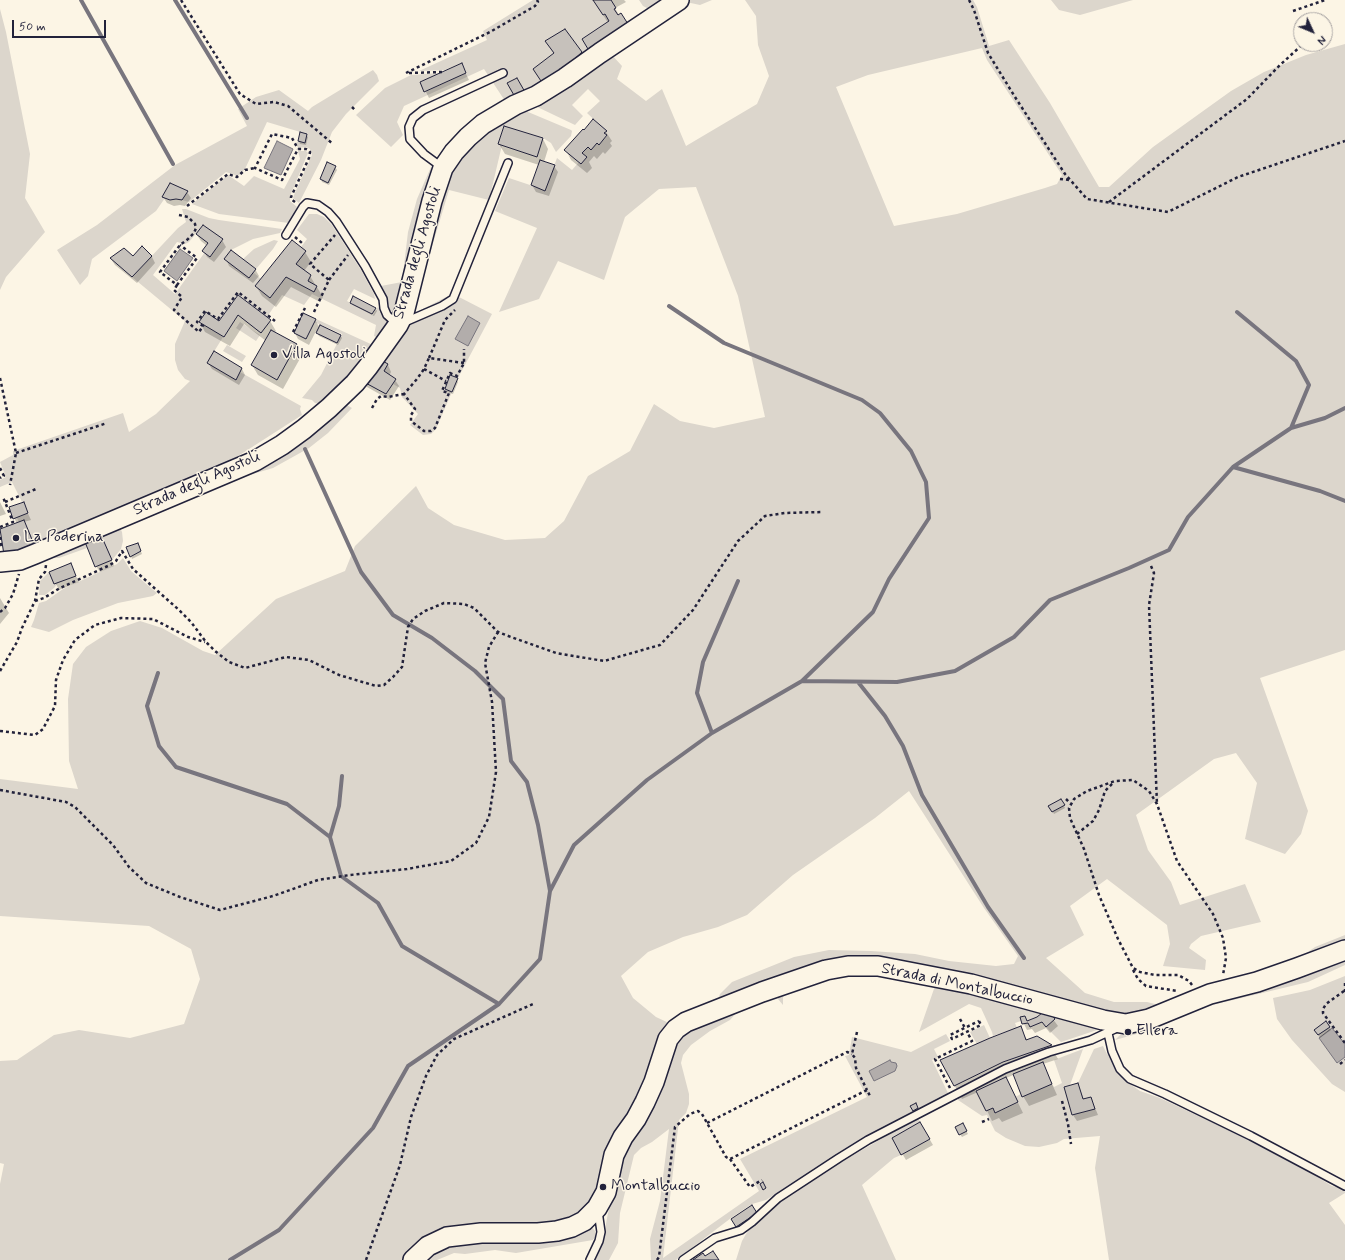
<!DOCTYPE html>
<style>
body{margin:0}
#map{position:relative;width:1345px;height:1260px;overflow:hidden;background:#fcf5e5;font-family:Mynerve,sans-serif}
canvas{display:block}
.north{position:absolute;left:1293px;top:12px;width:40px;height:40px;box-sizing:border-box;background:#fcf5e5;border:1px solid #a5a1a1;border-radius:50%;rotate:134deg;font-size:11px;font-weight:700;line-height:16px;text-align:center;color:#22223b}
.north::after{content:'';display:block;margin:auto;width:14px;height:18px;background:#22223b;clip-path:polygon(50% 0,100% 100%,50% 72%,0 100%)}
.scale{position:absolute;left:12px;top:20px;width:94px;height:18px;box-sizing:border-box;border:2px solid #22223b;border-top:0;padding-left:5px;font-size:12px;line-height:14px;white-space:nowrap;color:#22223b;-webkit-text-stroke:3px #fcf5e5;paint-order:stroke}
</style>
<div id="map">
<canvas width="1345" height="1260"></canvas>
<div class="north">N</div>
<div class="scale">50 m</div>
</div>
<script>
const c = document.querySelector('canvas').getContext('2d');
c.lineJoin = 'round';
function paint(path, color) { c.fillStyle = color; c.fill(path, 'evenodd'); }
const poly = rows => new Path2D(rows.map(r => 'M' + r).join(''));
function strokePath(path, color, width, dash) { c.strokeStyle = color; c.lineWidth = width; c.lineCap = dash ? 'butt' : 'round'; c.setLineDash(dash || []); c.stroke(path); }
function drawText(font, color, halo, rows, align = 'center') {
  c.font = font + ' Mynerve,sans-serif'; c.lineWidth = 3; c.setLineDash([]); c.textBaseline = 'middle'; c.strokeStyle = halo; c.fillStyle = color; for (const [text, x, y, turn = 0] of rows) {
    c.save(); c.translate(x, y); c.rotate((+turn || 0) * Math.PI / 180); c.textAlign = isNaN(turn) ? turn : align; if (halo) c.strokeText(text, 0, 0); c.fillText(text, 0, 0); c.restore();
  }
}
const green = poly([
 [533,0,593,0,603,15,605,14,609,21,582,39,588,49,582,52,565,29,546,41,554,53,533,69,543,84,525,92,517,78,507,83,515,97,507,104,484,69,404,106,397,122,403,135,391,147,356,115,385,88,411,75,439,73,420,82,425,92,466,73,462,63,445,70,419,71,487,40,483,31],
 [639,0,665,0,649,9,643,6],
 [689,0,712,0,700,5,686,2],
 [745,0,973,0,977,7,989,46,1009,40,1050,103,1099,187,1109,187,1153,147,1231,91,1264,72,1306,55,1345,44,1345,650,1260,678,1308,811,1301,834,1285,854,1245,839,1257,783,1236,753,1214,759,1136,815,1148,850,1171,882,1180,905,1245,884,1261,922,1201,936,1191,944,1189,948,1206,960,1205,970,1163,966,1170,944,1167,925,1107,879,1070,906,1084,935,1046,958,1085,993,1114,1002,1147,1002,1159,1005,1150,1011,1126,1015,1112,1014,891,962,717,1002,720,994,732,982,794,957,829,950,871,951,915,954,949,961,996,966,1014,964,1018,956,984,908,909,791,875,818,793,875,747,915,718,927,683,937,648,952,621,976,633,998,656,1017,671,1024,646,1090,602,1187,578,1216,562,1223,464,1226,404,1257,402,1260,0,1260,0,1184,4,1164,0,1163,0,1061,17,1060,54,1035,79,1030,130,1038,184,1024,200,979,191,949,149,926,0,916,0,779,78,789,69,761,68,699,73,664,86,647,111,631,140,621,162,628,203,651,215,655,276,599,345,571,355,546,416,486,428,508,454,525,505,540,545,538,564,521,588,476,630,451,654,404,680,421,714,428,765,417,738,296,696,187,659,189,625,217,604,280,558,261,539,299,499,312,537,228,495,211,509,178,545,190,557,158,572,170,579,162,587,157,582,153,588,147,597,143,599,145,607,136,604,133,606,131,587,113,600,101,588,89,572,105,583,116,575,125,531,104,611,54,622,66,617,79,646,101,662,89,686,146,757,104,769,76,758,45,756,16],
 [982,48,987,60,1062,175,1057,184,1045,188,957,214,894,226,836,87,868,75],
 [1061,799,1065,805,1052,812,1049,806],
 [1051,0,1133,0,1080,15,1059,10],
 [0,9,6,32,30,154,25,198,45,232,6,277,0,290],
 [373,70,377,75,379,81,346,114,332,132,321,160,299,203,293,198,294,195,312,155,310,149,306,147,298,148,296,143,298,141,305,143,307,134,267,122,245,169,238,176,226,172,189,202,182,200,188,191,170,184,165,198,156,211,92,259,88,276,80,285,57,250,97,225,175,165,247,126,238,109,256,97,279,90,308,111,312,107],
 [518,109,521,109,571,130,572,131,571,136,556,152,551,143,543,138,504,126,498,144,502,145,489,200,449,190,413,310,417,312,450,295,450,296,440,304,416,314,411,313,409,309,427,250,438,204,448,172,459,156,473,140,501,119],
 [298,151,306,151,308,153,290,196,290,201,297,207,289,223,219,214,192,204,228,175,244,186,254,176,284,189,300,159],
 [431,167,435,174,394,315,389,309,388,302,381,286,402,282,408,232,417,199],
 [182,209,186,209,209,218,219,220,282,229,280,233,253,239,231,250,253,272,261,279,255,286,270,298,286,277,314,292,317,286,308,281,311,275,296,264,301,247,307,239,297,230,309,214,317,214,324,217,332,225,361,270,374,294,375,299,354,289,347,301,373,315,378,307,391,324,380,339,374,336,376,325,312,294,304,305,282,295,267,317,238,295,219,321,206,312,199,322,223,337,207,363,240,372,301,406,300,409,302,415,235,458,35,547,24,520,19,522,17,518,28,513,24,502,22,502,12,482,0,487,0,480,6,477,0,462,13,455,13,451,123,413,129,432,156,414,190,381,185,379,178,370,175,360,175,344,185,321,132,277,178,228,186,222],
 [203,225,223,240,211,256,205,252,175,294,153,275,177,242,185,244,189,242],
 [274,240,278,241,273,249,256,269,243,259,254,249],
 [459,297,492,314,458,378,450,375,445,389,452,392,436,429,431,434,423,435,410,425,418,414,402,397,400,388,393,384,396,379,384,371,388,364,379,359,408,324,452,305],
 [316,319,375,346,377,348,321,404,315,403,312,400,302,398,321,375,342,334,314,322],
 [240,322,260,335,256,341,236,328],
 [227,345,246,356,242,362,223,351],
 [343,403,352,408,328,433,309,448,273,468,246,476,235,476],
 [118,524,122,532,123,541,121,549,112,560,85,542,87,548,59,558,42,558],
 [123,558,131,571,157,593,153,596,118,603,73,620,49,632,31,627,34,620,39,603,46,601,63,589,117,564],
 [49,572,54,584,58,583,54,588,45,595,39,595,40,581],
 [1345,935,1345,944,1295,961,1315,947],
 [1345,955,1345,965,1308,982,1204,1007,1151,1030,1115,1040,1120,1035,1150,1027,1178,1013],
 [860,971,884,974,972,989,1031,1004,1040,1015,1037,1017,1027,1021,1025,1016,1020,1017,1021,1021,1015,1023,1017,1028,993,1036,992,1032,981,1008,969,1004,919,1032,935,986,880,976,859,976,828,979,786,994,783,997,783,1005,778,999,778,994,782,992,827,976],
 [1345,976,1345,1092,1332,1084,1292,1040,1277,1019,1273,998,1310,990],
 [739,1010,730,1020,710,1031,691,1045,683,1055,681,1063,689,1094,689,1104,686,1113,679,1120,663,1258,759,1191,740,1159,867,1097,845,1056,849,1055,852,1037,911,1052,946,1034,950,1041,934,1049,938,1057,932,1060,948,1093,945,1096,870,1134,766,1200,752,1204,731,1218,676,1260,651,1260,650,1239,660,1201,669,1129,652,1142,641,1148,634,1155,620,1213,618,1243,609,1260,594,1260,603,1241,607,1218,610,1204,617,1184,623,1155,671,1046,689,1030],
 [1048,1011,1100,1029,1061,1042,1046,1027,1055,1019],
 [984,1025,990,1038,977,1044,970,1032],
 [1103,1046,1107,1054,1110,1055,1117,1071,1127,1082,1140,1091,1160,1098,1228,1130,1306,1170,1332,1186,1345,1189,1345,1193,1329,1203,1345,1225,1345,1260,1109,1260,1095,1168,1100,1136,1064,1139,1057,1143,1039,1147,1025,1146,1006,1138,995,1131,987,1115,982,1116,958,1100,958,1098,974,1090,976,1091,986,1111,993,1108,995,1113,1018,1103,1015,1097,1021,1094,1023,1096,1052,1084,1054,1087,1062,1083,1054,1060,1083,1049,1070,1085,1064,1087,1072,1115,1094,1109,1083,1099,1078,1083,1094,1049],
 [918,1118,920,1122,892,1138,901,1155,894,1158,862,1185,896,1260,736,1260,742,1241,746,1234,753,1225,782,1200,834,1166],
 [592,1227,595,1231,595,1237,593,1240,516,1253,495,1250,465,1254,454,1253,437,1260,424,1260,443,1247,587,1230]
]);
const water = poly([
 [277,141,293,149,281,175,264,168,277,141],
 [180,249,193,258,177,281,164,271,180,249],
 [468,316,480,323,468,346,455,339,468,316],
 [1332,1028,1345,1044,1345,1057,1337,1063,1319,1038,1332,1028],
 [890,1060,891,1062,896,1063,897,1066,895,1071,874,1081,869,1071,890,1060]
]);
const shadow = poly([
 [594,0,624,0,626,2,615,8,619,15,595,58,583,39,608,23],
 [565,30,587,63,549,93,534,69,554,54,547,42],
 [461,64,469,80,429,98,421,82],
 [606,132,612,141,610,143,612,146,605,154,603,152,597,159,594,156,589,162,592,168,587,173,571,160,566,150],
 [300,133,306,135,308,137,306,145,300,144,299,141],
 [543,139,548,149,544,162,554,166,558,172,549,196,536,192,532,185,539,165,505,154,499,144],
 [335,167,337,170,329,185,322,182,321,179],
 [187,192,191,198,185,206,180,205,174,206,167,203,163,197],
 [204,226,222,240,226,247,214,262,207,257,204,251,207,246,201,241,197,235],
 [143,248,152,257,155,263,137,283,115,265,111,259,133,258],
 [305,252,311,262,304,271,310,276,323,297,320,302,291,287,276,307,262,296,256,286],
 [226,259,255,269,259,276,253,283,229,266],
 [238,296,270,321,276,331,274,333,296,345,302,355,283,389,258,375,252,365,266,341,244,324,230,346,205,332,200,322,219,322],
 [351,302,375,308,377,311,374,316,353,305],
 [315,320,320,328,340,335,342,338,338,345,319,336,316,331,309,345,298,339,295,333],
 [215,352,242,369,245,375,239,385,212,369,208,363],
 [380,360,388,365,391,372,389,376,395,380,399,386,390,400,367,387,363,381],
 [457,379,458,382,453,394,447,392,446,389],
 [0,502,6,514,0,516],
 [23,503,31,520,24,522,29,531,40,558,17,524,10,508],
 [101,536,114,566,100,572,96,566],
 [139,547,142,554,132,559,131,556],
 [70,564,79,582,59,590,50,572],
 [0,598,9,613,0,624],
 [1061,800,1065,808,1054,814,1050,806],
 [1047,1011,1058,1026,1050,1033,1046,1028,1035,1033,1032,1029,1027,1030,1021,1018,1025,1017,1028,1022,1037,1018],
 [1329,1027,1331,1030,1320,1038,1315,1030],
 [1020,1028,1028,1041,1037,1037,1051,1046,1058,1059,1043,1064,1057,1095,1029,1106,1023,1096,1015,1074,1011,1076,1006,1078,1023,1113,1002,1122,999,1118,992,1121,978,1092,962,1099,941,1061],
 [1078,1084,1084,1100,1091,1098,1098,1115,1077,1121,1073,1115,1065,1088],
 [920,1123,933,1145,906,1160,893,1138],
 [963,1125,968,1134,962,1137,956,1128],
 [752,1207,760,1220,741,1232,733,1219]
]);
const stream = poly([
 [81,0,173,164],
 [175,0,247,118],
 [669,306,724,343,862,400,880,413,911,451,926,482,929,518,889,579,873,612,802,681],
 [1237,312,1296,361,1309,385,1291,428],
 [305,449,361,572,393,615,432,638,475,671,503,699,511,761,527,782,538,825,550,891],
 [1233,467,1320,491,1345,501],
 [158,673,147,706,159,746,176,767,287,804,330,837,341,876,378,903,402,946,499,1004],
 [858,682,885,716,903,746,922,795,988,907,1024,958],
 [712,733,697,693,703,662,738,581],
 [330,837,339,806,342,776],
 [230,1260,279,1230,373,1128,408,1066,499,1004,540,959,550,891,574,845,647,780,712,733,802,681,897,682,955,671,1014,637,1050,600,1129,568,1169,550,1188,517,1233,467,1291,428,1325,418,1345,408]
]);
const building = poly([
 [593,0,611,0,616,8,614,9,618,15,621,13,628,24,588,49,582,39,609,21,605,14,603,15,593,0],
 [565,29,582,52,564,69,543,84,533,69,554,53,545,41,565,29],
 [462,63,466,73,424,92,420,82,462,63],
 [517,78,525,92,515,97,507,83,517,78],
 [593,119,607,131,604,133,607,135,599,145,597,143,591,150,588,147,582,153,587,157,581,164,564,150,583,129,584,130,593,119],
 [504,126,543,138,537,157,498,144,504,126],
 [300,132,307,134,305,143,298,141,300,132],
 [540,160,555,165,545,191,531,185,540,160],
 [327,162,336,166,328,183,320,179,327,162],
 [170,183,188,191,182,200,176,199,170,200,162,197,170,183],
 [203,225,223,239,210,257,202,251,208,243,196,234,203,225],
 [292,240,306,251,296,264,311,275,308,281,317,286,314,292,286,277,270,298,255,286,292,240],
 [142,246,152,256,132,277,110,258,124,248,133,256,142,246],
 [231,250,256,269,249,278,224,259,231,250],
 [238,295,271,320,261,333,238,315,224,337,199,322,206,312,219,321,238,295],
 [353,296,376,308,372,314,350,303,353,296],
 [303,313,316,319,306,339,294,333,303,313],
 [320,325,341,335,337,343,316,333,320,325],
 [271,330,297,344,277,380,251,365,271,330],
 [214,351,242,368,236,380,207,363,214,351],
 [379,359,388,364,384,371,396,379,386,394,362,381,379,359],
 [450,375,458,378,452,392,445,389,450,375],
 [24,502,28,513,13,519,9,507,24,502],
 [24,520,35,547,4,555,0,529,24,520],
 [101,535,112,560,95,567,85,542,101,535],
 [138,543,141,551,130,557,126,547,138,543],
 [71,563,76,576,54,584,49,572,71,563],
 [1061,799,1065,805,1052,812,1048,806,1061,799],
 [1047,1009,1055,1019,1046,1027,1042,1022,1030,1027,1028,1023,1022,1024,1020,1017,1025,1016,1027,1021,1037,1017,1047,1009],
 [1326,1021,1330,1027,1318,1035,1314,1030,1326,1021],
 [1021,1026,1026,1040,1037,1036,1052,1045,1003,1062,954,1086,940,1060,990,1038,1021,1026],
 [1043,1062,1052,1084,1022,1097,1013,1074,1043,1062],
 [1006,1077,1018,1102,995,1113,993,1108,986,1111,976,1091,1006,1077],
 [1078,1083,1083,1099,1091,1097,1095,1109,1072,1115,1064,1087,1078,1083],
 [916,1103,918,1108,913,1111,910,1106,916,1103],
 [920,1122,930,1139,901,1155,892,1138,920,1122],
 [963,1123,967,1131,959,1135,955,1127,963,1123],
 [763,1182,766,1188,763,1190,760,1184,763,1182],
 [752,1205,757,1213,736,1227,731,1219,752,1205],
 [713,1251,719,1260,693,1260,703,1253,705,1256,713,1251]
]);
const path = poly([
 [181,0,240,94,256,104,274,102,288,106,333,144],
 [969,0,974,10,988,53,1015,97,1065,174,1087,199,1168,212,1238,177,1345,141],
 [1293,11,1325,0],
 [1325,25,1329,22],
 [406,73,490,32,535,6,538,2,537,0],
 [409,73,442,72],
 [352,107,356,111],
 [1060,179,1070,180],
 [295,202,291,199,291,197,309,158,310,152,308,150,306,149,298,149,282,180,255,168,272,134,292,138,298,149],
 [1109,202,1247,99,1280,65,1303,44],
 [187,206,228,174,237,177,245,170,255,168],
 [179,215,188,217,195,224,196,228,194,233,188,239,180,245,160,272,177,285,197,258,180,245],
 [295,237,302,243],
 [329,280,348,255],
 [177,285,174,290,182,297,174,310,199,332,203,326,197,322,205,311,218,319,238,292,275,321],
 [314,312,329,280,310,264,335,235],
 [293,332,305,308],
 [429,358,445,320,455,310],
 [464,363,429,358,424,369,417,379,404,394,415,409,411,415,411,421,424,431,431,431,435,428,449,393,442,391,450,373,457,376,464,363,464,349],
 [424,369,446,381],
 [0,378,16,453,10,485],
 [372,408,377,399,381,396,388,397,404,394],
 [16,453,107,423],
 [0,468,4,476,0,478],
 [5,502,36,489],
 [0,527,13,522,3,497],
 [0,537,1,545,0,545],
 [1151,566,1154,573,1149,605,1157,804],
 [35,601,44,598,60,588,110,565,116,561,122,551,133,569,179,610,191,622,206,642,215,651,229,662,245,668,286,657,309,660,339,675,376,686,384,685,393,677,402,667,408,627,413,619,425,611,444,603,464,604,474,608,498,632,511,637,556,653,604,661,660,645,693,610,738,541,765,516,785,513,822,512],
 [0,612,5,608,13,594,19,574],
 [0,671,17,642,22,628,35,601,39,579,45,572,46,565],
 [0,731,35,735,43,729,55,706,56,680,63,660,75,640,95,625,121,618,153,619,188,637,205,642],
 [0,790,66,802,75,807,113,845,129,867,146,883,180,897,220,910,273,896,318,880,350,875,407,869,451,861,476,843,489,817,496,772,492,702,485,663,489,647,498,632],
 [1066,799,1071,804],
 [1077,834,1093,821,1099,810,1105,791,1113,783],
 [1133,970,1138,979,1146,986,1177,991],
 [1192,985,1189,981,1178,975,1155,975,1140,972,1133,968,1118,939,1099,895,1084,849,1070,818,1069,808,1074,799,1087,791,1115,781,1133,780,1149,791,1157,804,1177,861,1213,914,1223,938,1226,958,1223,975],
 [1344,991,1326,1004,1323,1009,1323,1013,1345,1043],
 [1345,992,1345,983],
 [960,1019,965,1028],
 [979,1021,981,1025,952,1039,950,1035,979,1021],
 [857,1032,852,1054,855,1058,856,1068,867,1090],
 [1340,1064,1345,1060],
 [950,1088,935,1059,972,1041,967,1032],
 [1062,1101,1068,1124,1071,1144],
 [982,1122,989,1119],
 [707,1123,847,1052,852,1054],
 [730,1159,750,1187,762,1180],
 [366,1260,400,1165,411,1117,426,1076,437,1055,454,1039,533,1004],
 [657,1260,659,1257,675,1127,690,1114,698,1111,702,1114,726,1157,730,1159,867,1090,870,1096]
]);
const lane = poly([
 [443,168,424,154,410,139,409,127,413,118,423,110,503,73],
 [286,235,303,207,307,203,318,205,328,212,336,221,365,266,383,299,384,308,387,315,398,325,442,306,453,299,508,163],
 [1108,1033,1112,1051,1120,1069,1130,1079,1165,1094,1251,1136,1345,1186],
 [590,1260,599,1241,601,1232,598,1211],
 [683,1260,715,1238,741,1230,752,1222,778,1198,839,1158,868,1140,1005,1069,1049,1052,1091,1040,1119,1027]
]);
const secondary = poly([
 [0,562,20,560,35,554,255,461,282,445,304,429,329,408,355,383,368,367,398,325,404,313,432,201,443,168,454,152,468,137,483,124,515,105,536,96,565,78,600,53,679,0],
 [413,1260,428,1246,447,1237,481,1233,538,1233,557,1231,572,1227,584,1221,597,1208,606,1192,614,1155,623,1137,636,1119,645,1102,654,1082,668,1039,676,1029,686,1022,762,992,826,970,848,966,878,966,971,984,1103,1020,1126,1024,1149,1019,1210,994,1257,982,1297,968,1345,950]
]);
const markers = [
 [274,355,4,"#22223b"],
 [16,538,4,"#22223b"],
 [1128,1032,4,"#22223b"],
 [603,1187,4,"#22223b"]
];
const streetNames = [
 ["Strada degli Agostoli",418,253,-74],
 ["Strada degli Agostoli",197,484,-24],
 ["Strada di Montalbuccio",957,985,12]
];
const poiNames = [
 ["Villa Agostoli",282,355],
 ["La Poderina",24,538],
 ["Ellera",1136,1032],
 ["Montalbuccio",611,1187]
];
paint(green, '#dcd6cc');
paint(water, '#b2adab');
strokePath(water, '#78757e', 1);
paint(shadow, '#0003');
strokePath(stream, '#78757e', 4);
paint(building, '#c6c1bb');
strokePath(building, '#22223b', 1);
strokePath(lane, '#22223b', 10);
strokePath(secondary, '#22223b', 22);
strokePath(path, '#22223b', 2.5, [3, 3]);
strokePath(lane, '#fcf5e5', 7);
strokePath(secondary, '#fcf5e5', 19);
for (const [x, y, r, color] of markers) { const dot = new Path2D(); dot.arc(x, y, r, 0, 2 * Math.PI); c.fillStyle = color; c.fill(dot); strokePath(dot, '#fcf5e5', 1.5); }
drawText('16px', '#22223b', '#fcf5e5', streetNames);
drawText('16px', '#22223b', '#fcf5e5', poiNames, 'left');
</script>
